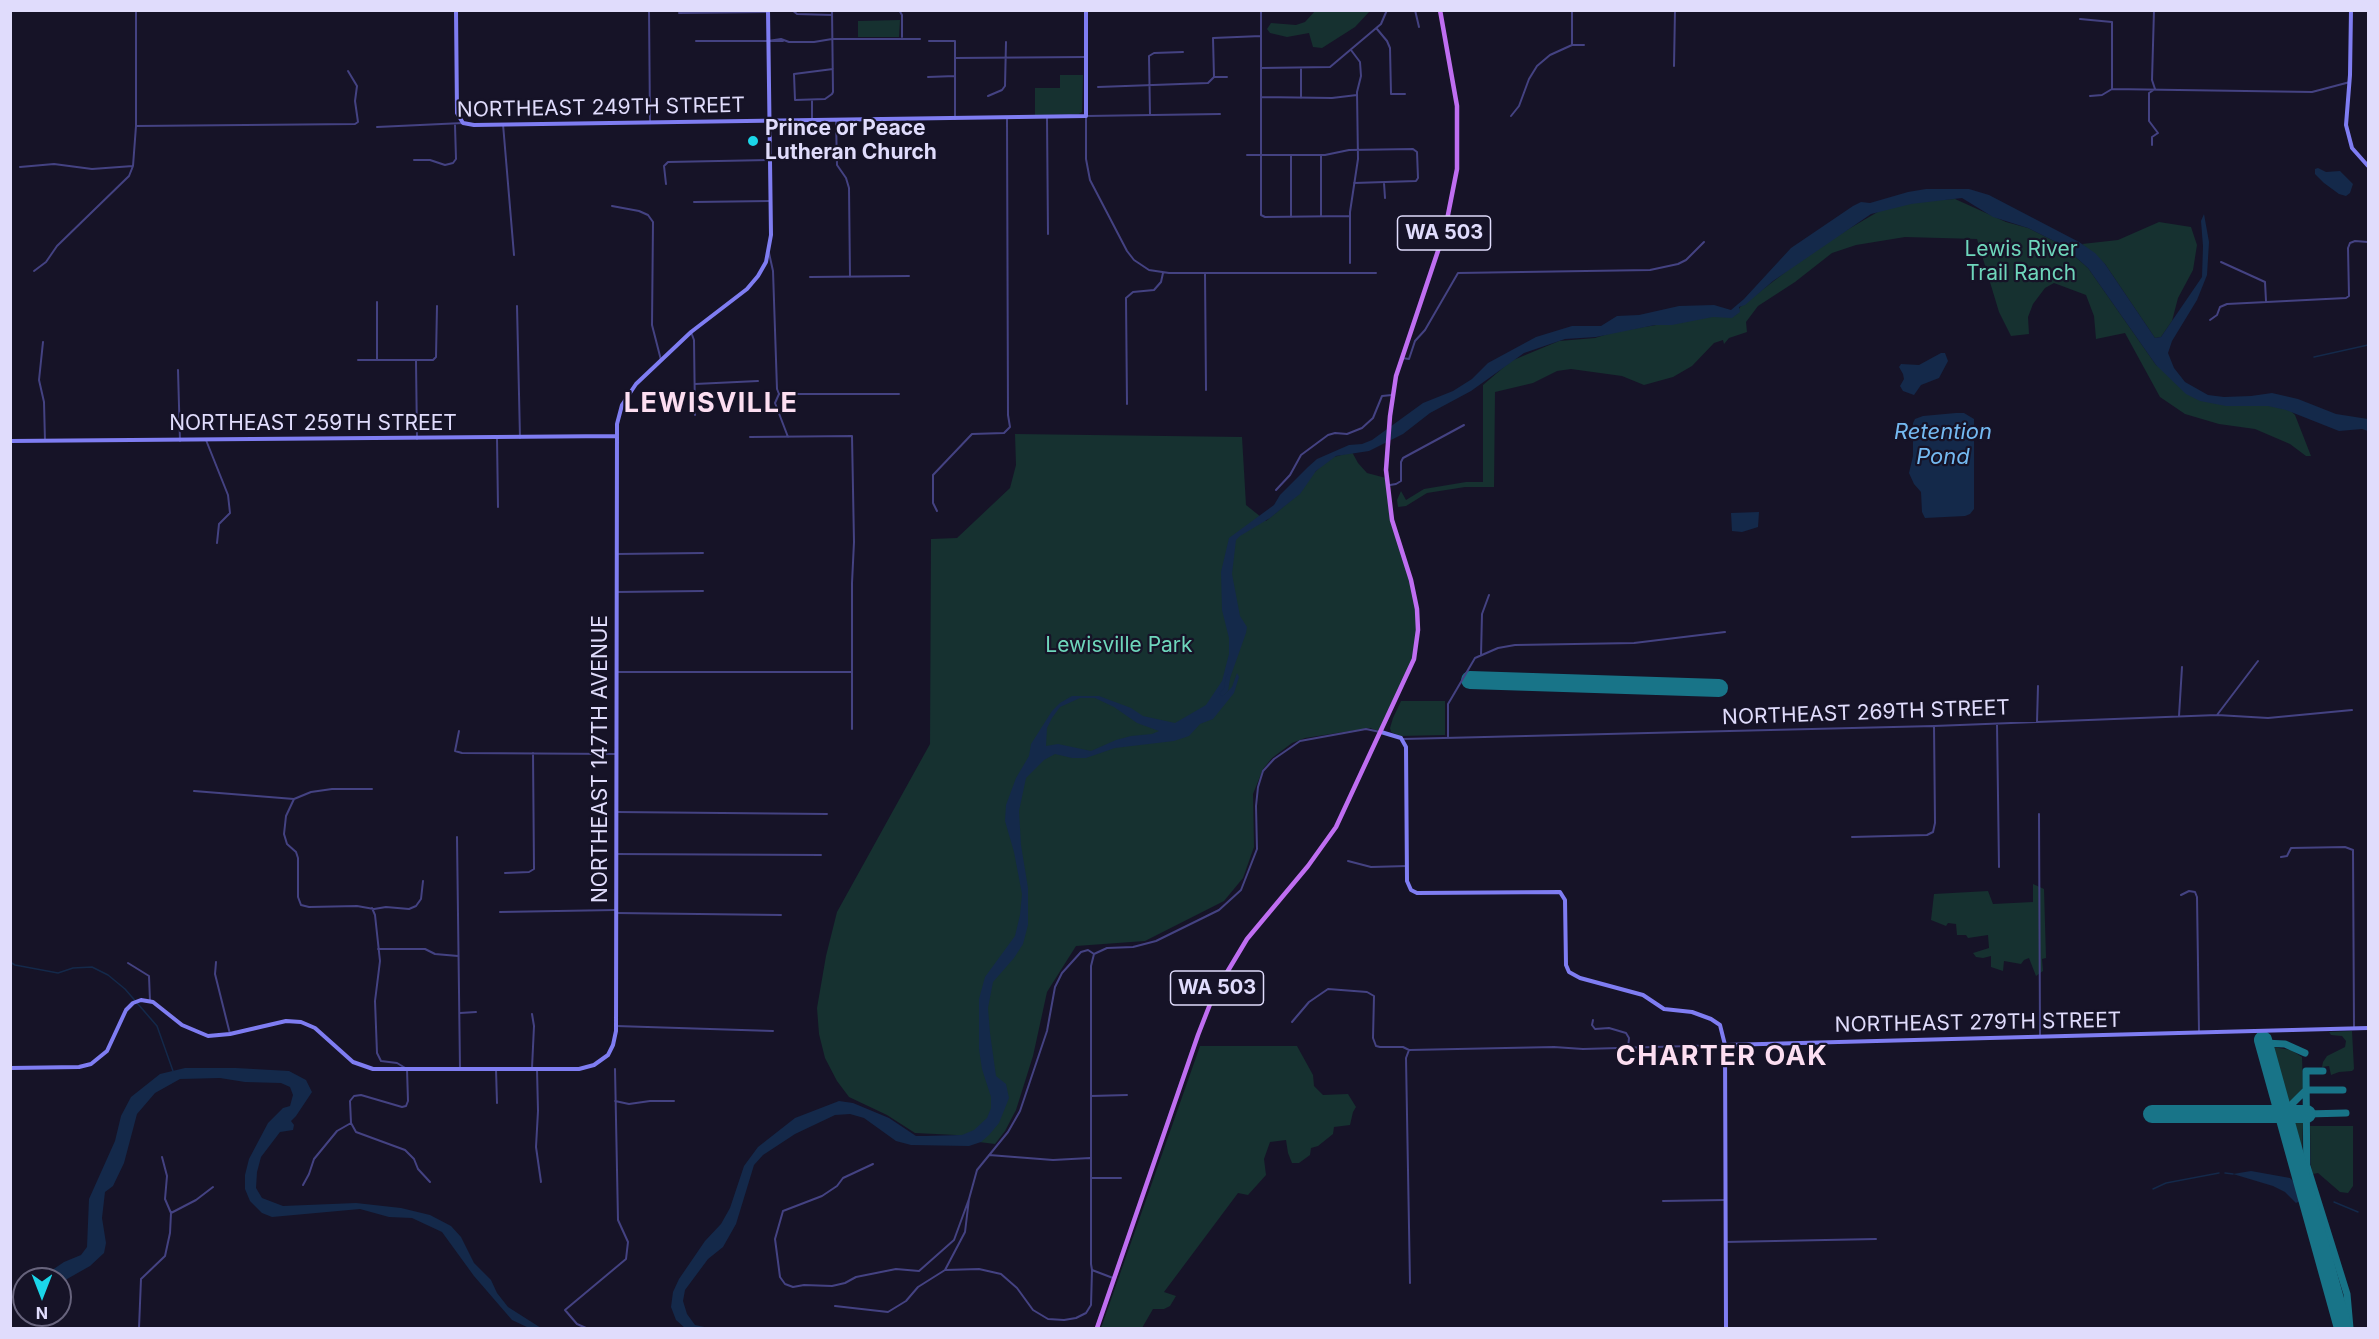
<!DOCTYPE html>
<style>
body{margin:0}
#map{position:relative;width:2379px;height:1339px;overflow:hidden;background:#161327;font-family:Inter,sans-serif}
canvas{display:block}
.frame{position:absolute;inset:0;border:12px solid #e0dcfc;pointer-events:none}
.north{position:absolute;left:12px;top:1267px;width:60px;height:60px;box-sizing:border-box;background:#161327;border:2px solid #67637c;border-radius:50%;rotate:180deg;font-size:16px;font-weight:700;line-height:24px;text-align:center;color:#e0dcfc}
.north::after{content:'';display:block;margin:auto;width:21px;height:27px;background:#1bd6e9;clip-path:polygon(50% 0,100% 100%,50% 72%,0 100%)}
</style>
<div id="map">
<canvas width="2379" height="1339"></canvas>
<div class="frame"></div>
<div class="north">N</div>
</div>
<script>
const c = document.querySelector('canvas').getContext('2d');
c.lineJoin = 'round';
function paint(path, color) { c.fillStyle = color; c.fill(path, 'evenodd'); }
const poly = rows => new Path2D(rows.map(r => 'M' + r).join(''));
function strokePath(path, color, width, dash) { c.strokeStyle = color; c.lineWidth = width; c.lineCap = dash ? 'butt' : 'round'; c.setLineDash(dash || []); c.stroke(path); }
function drawText(font, color, halo, rows, align = 'center') {
  c.font = font + ' Inter,sans-serif'; c.lineWidth = 4.5; c.setLineDash([]); c.textBaseline = 'middle'; c.strokeStyle = halo; c.fillStyle = color; for (const [text, x, y, turn = 0] of rows) {
    c.save(); c.translate(x, y); c.rotate((+turn || 0) * Math.PI / 180); c.textAlign = isNaN(turn) ? turn : align; if (halo) c.strokeText(text, 0, 0); c.fillText(text, 0, 0); c.restore();
  }
}
const green = poly([
 [1315,11,1315,10,1370,11,1355,27,1322,48,1313,47,1309,33,1287,37,1270,33,1267,29,1271,23,1296,25,1305,22],
 [900,20,899,37,858,37,858,21],
 [1060,75,1083,75,1082,112,1079,114,1035,115,1035,88,1060,88],
 [1955,199,2006,222,2028,228,2062,245,2088,268,2156,365,2202,396,2269,403,2290,410,2295,415,2311,456,2306,456,2290,444,2255,429,2219,424,2185,414,2160,397,2125,333,2096,339,2094,316,2086,295,2054,283,2045,288,2033,304,2028,317,2029,334,2011,336,1999,312,1977,239,1905,237,1856,245,1832,253,1795,282,1758,306,1746,322,1747,332,1729,338,1724,344,1723,340,1714,343,1692,366,1673,377,1644,385,1622,376,1571,369,1557,371,1533,383,1495,392,1494,487,1465,487,1427,493,1406,506,1398,507,1397,500,1401,491,1406,500,1424,489,1466,482,1483,482,1483,385,1511,361,1559,341,1595,338,1614,332,1698,318,1736,315,1740,307,1818,247,1881,210,1919,201],
 [2159,222,2191,227,2197,245,2193,270,2178,298,2172,321,2161,337,2155,338,2105,264,2082,244,2118,240],
 [1015,434,1242,437,1246,505,1266,521,1300,493,1310,477,1322,465,1334,457,1352,452,1358,463,1367,473,1386,478,1390,510,1411,580,1418,614,1414,662,1381,732,1370,728,1305,738,1292,743,1272,758,1263,769,1253,794,1254,847,1243,878,1224,901,1145,941,1076,946,1047,992,1033,1056,1016,1110,1005,1131,995,1144,979,1142,956,1135,915,1133,887,1115,849,1097,837,1081,825,1058,819,1034,817,1008,826,956,837,912,930,744,931,539,957,538,1010,488,1016,465],
 [1401,701,1445,701,1445,735,1400,736,1391,732,1390,728,1393,718],
 [2033,884,2044,889,2046,958,2042,959,2043,971,2036,976,2029,958,2024,960,2021,964,2004,961,2003,971,1991,967,1991,956,1983,958,1976,957,1973,953,1989,948,1988,935,1968,938,1966,935,1957,935,1956,924,1948,923,1946,926,1931,920,1934,894,1988,891,1993,904,2033,902],
 [2352,1031,2354,1069,2352,1071,2339,1072,2331,1075,2329,1066,2322,1067,2323,1062,2327,1056,2345,1047,2346,1041,2342,1036,2331,1035,2329,1032],
 [1200,1046,1297,1046,1313,1075,1314,1086,1323,1095,1348,1094,1356,1107,1353,1112,1350,1125,1334,1127,1333,1134,1318,1146,1311,1148,1310,1155,1299,1163,1292,1163,1288,1153,1286,1140,1270,1142,1264,1159,1266,1175,1248,1195,1238,1193,1164,1292,1176,1296,1170,1306,1164,1309,1153,1309,1142,1328,1101,1328],
 [2273,1047,2291,1050,2302,1057,2303,1088,2287,1106,2271,1050],
 [2290,1118,2303,1118,2302,1160,2300,1159],
 [2310,1126,2353,1126,2353,1186,2348,1193,2340,1192,2318,1173,2313,1174,2311,1166]
]);
const water = poly([
 [2318,168,2326,172,2340,171,2353,184,2350,193,2346,196,2339,194,2324,183,2315,174,2315,169],
 [1926,189,1969,189,1989,195,2079,242,2095,253,2105,264,2155,338,2161,337,2202,277,2203,246,2201,221,2204,214,2209,242,2207,275,2197,300,2172,341,2168,353,2174,368,2185,382,2208,395,2224,397,2251,396,2272,393,2298,399,2336,414,2368,419,2368,431,2362,429,2339,431,2286,410,2268,406,2226,406,2200,401,2186,394,2156,365,2088,268,2062,245,2028,228,1993,217,1962,198,1911,204,1871,214,1773,281,1745,305,1739,307,1740,312,1732,318,1713,317,1672,325,1655,325,1596,337,1565,339,1524,353,1471,391,1430,413,1403,434,1369,451,1336,456,1316,471,1300,494,1286,505,1270,518,1240,536,1236,540,1232,574,1240,616,1247,627,1246,633,1224,695,1232,687,1237,673,1239,677,1234,693,1213,719,1200,724,1189,736,1174,741,1115,748,1086,758,1072,758,1055,754,1044,760,1026,778,1019,811,1021,845,1028,888,1028,925,1023,944,1014,958,993,982,988,1008,990,1033,996,1076,1006,1084,1009,1098,999,1123,989,1135,981,1142,969,1146,911,1145,896,1141,864,1118,850,1114,835,1115,795,1134,763,1155,754,1165,736,1224,723,1247,708,1259,685,1290,683,1301,687,1314,695,1325,709,1328,685,1328,676,1320,671,1307,673,1292,679,1279,705,1241,721,1224,730,1208,744,1166,758,1147,795,1118,839,1101,853,1103,889,1118,916,1136,924,1136,962,1135,974,1130,987,1118,991,1108,991,1097,982,1069,979,1049,979,999,985,977,1015,936,1020,915,1022,894,1014,852,1005,821,1006,805,1016,778,1029,756,1031,744,1052,711,1060,703,1072,696,1099,696,1131,708,1143,716,1175,723,1206,705,1222,681,1229,654,1229,638,1222,610,1221,572,1229,538,1274,505,1280,495,1308,467,1317,459,1349,445,1362,444,1372,440,1423,403,1453,391,1472,379,1488,363,1536,337,1572,326,1601,326,1617,316,1639,315,1679,306,1714,305,1731,310,1744,299,1791,248,1853,206,1861,202,1870,203,1908,192],
 [1080,698,1095,698,1114,707,1137,723,1159,731,1152,734,1131,736,1116,740,1091,751,1058,744,1046,746,1047,728,1052,718,1060,707],
 [1941,353,1945,353,1948,361,1939,378,1921,385,1914,395,1903,391,1900,386,1904,379,1903,374,1899,367,1901,364,1919,365],
 [1956,413,1964,413,1974,419,1974,509,1970,514,1965,516,1925,518,1922,512,1921,492,1914,484,1909,473,1913,456,1913,423,1915,419,1923,416],
 [1759,512,1758,527,1742,532,1732,531,1731,513],
 [185,1068,236,1068,289,1071,306,1080,312,1092,296,1116,291,1121,294,1125,293,1130,280,1132,261,1157,257,1172,256,1188,262,1198,283,1206,356,1203,401,1208,430,1215,451,1226,461,1237,474,1263,491,1280,497,1293,508,1307,541,1328,529,1328,512,1320,474,1276,442,1232,412,1218,389,1217,360,1209,272,1217,262,1213,250,1201,245,1189,245,1175,249,1159,268,1123,283,1108,290,1106,293,1095,290,1087,281,1083,245,1082,220,1078,180,1079,155,1093,137,1114,124,1163,113,1186,105,1192,102,1218,106,1243,104,1253,90,1266,60,1283,60,1279,39,1279,64,1262,81,1255,87,1247,89,1199,115,1141,121,1116,131,1097,160,1074],
 [2251,1171,2290,1178,2299,1187,2300,1201,2296,1203,2285,1192,2273,1186,2233,1174]
]);
const stream = poly([
 [2314,357,2368,345],
 [10,962,15,965,58,973,73,968,92,967,108,975,125,989,157,1026,173,1071],
 [2225,1173,2233,1174],
 [2153,1189,2166,1183,2219,1173],
 [2334,1202,2358,1212]
]);
const river = poly([
 [1222,694,1226,690,1228,677]
]);
const taxiway = poly([
 [2264,1043,2285,1044,2305,1053],
 [2283,1113,2306,1090,2343,1090],
 [2307,1114,2346,1113],
 [2307,1166,2347,1294,2350,1328],
 [2307,1197,2306,1071,2323,1071],
 [2311,1212,2325,1224]
]);
const runway = poly([
 [1470,680,1719,688],
 [2263,1040,2343,1328],
 [2152,1114,2307,1114]
]);
const street = poly([
 [649,10,650,122],
 [792,10,797,14,832,15],
 [832,10,833,92,832,94,825,99,795,100,794,74,833,69],
 [899,10,902,15,902,37],
 [1261,10,1261,215,1265,217,1350,216],
 [1415,10,1419,27],
 [679,13,766,12],
 [2080,19,2112,22,2112,89],
 [1377,29,1387,41,1390,48,1391,94,1405,94],
 [696,41,783,41],
 [768,41,781,39,789,42,814,42,832,39,920,39],
 [929,41,955,41,955,119],
 [1572,45,1584,45],
 [955,58,1085,57],
 [1674,66,1675,10],
 [1261,68,1330,67,1381,24,1387,10],
 [1301,69,1301,98],
 [928,77,955,76],
 [1214,77,1227,77],
 [1098,87,1208,83,1214,77,1213,38,1261,36],
 [988,96,1002,90,1005,86,1006,42],
 [2090,96,2102,95,2112,89,2312,92,2350,82],
 [1261,97,1332,98,1357,95],
 [812,100,812,121],
 [1150,114,1149,56,1154,53,1183,52],
 [1220,114,1086,116,1086,159,1090,180,1127,251,1134,260,1149,270,1169,273,1376,273],
 [1511,116,1519,106,1529,79,1537,66,1550,55,1572,45,1572,10],
 [1047,118,1048,234],
 [836,120,837,165,846,178,849,188,850,277],
 [503,124,514,255],
 [136,126,355,124,358,122,355,101,357,86,348,71],
 [377,127,463,123],
 [2152,145,2152,137,2158,133,2149,121,2149,93,2155,89,2152,80,2154,10],
 [1247,155,1325,155,1349,150,1413,149,1417,152,1418,178,1416,181,1354,183],
 [1291,155,1291,217],
 [1321,156,1321,216],
 [414,160,430,160,445,165,453,163,456,159,455,125],
 [20,167,54,164,92,169,133,166],
 [1384,183,1385,198],
 [666,184,664,166,668,162,769,160],
 [694,202,770,201],
 [612,206,639,211,648,215,653,222,652,325,661,360],
 [769,253,773,271,777,389,779,394,775,403,788,437],
 [2221,262,2265,282,2266,301],
 [1350,263,1350,212,1358,159,1357,92,1361,76,1360,62,1351,50],
 [34,271,46,262,57,246,129,176,133,166,136,126,136,10],
 [1205,273,1206,390],
 [810,277,909,276],
 [517,306,520,438],
 [2210,320,2217,315,2220,307,2227,304,2346,298,2349,296,2348,248,2350,243,2355,241,2368,242],
 [691,332,694,340,695,415],
 [43,342,39,380,44,402,45,441],
 [1402,358,1409,359,1415,341,1425,330,1458,273,1650,270,1678,264,1686,260,1704,242],
 [358,360,433,360,436,357,437,306],
 [377,360,377,302],
 [416,361,417,439],
 [178,370,180,441],
 [695,384,758,381],
 [779,394,899,394],
 [1127,404,1126,298,1133,292,1154,290,1161,282,1163,273],
 [750,437,852,436,854,542,852,583,852,729],
 [497,438,498,507],
 [206,440,228,495,230,513,219,524,217,543],
 [1390,485,1396,484,1401,481,1401,462,1403,458,1464,425],
 [1276,490,1290,475,1301,455,1328,435,1335,433,1347,434,1362,428,1373,418,1382,396,1392,395],
 [937,511,933,503,933,475,972,434,1004,433,1010,427,1008,415,1007,118],
 [617,554,703,553],
 [617,592,703,591],
 [1481,655,1482,614,1489,595],
 [617,672,851,672],
 [2217,715,2258,661],
 [2179,716,2182,667],
 [2037,722,2038,686],
 [1997,724,1999,867],
 [459,731,455,751,462,753,617,754],
 [1448,737,1448,704,1451,699,1475,658,1498,648,1515,645,1634,643,1725,632],
 [1403,739,1934,726,2217,715,2268,718,2352,710],
 [194,791,294,799,311,792,332,789,372,789],
 [294,799,286,816,284,834,287,844,296,852,298,858,298,897,301,905,309,907,357,906,374,909,386,907,409,909,416,906,421,899,423,881],
 [617,812,827,814],
 [2039,814,2040,1036],
 [457,837,460,1069],
 [1852,837,1927,835,1933,832,1935,823,1934,726],
 [616,854,821,855],
 [2281,857,2287,856,2291,848,2345,847,2353,850,2354,1027],
 [1348,861,1371,867,1407,866],
 [505,873,529,872,534,869,533,753],
 [2181,895,2189,891,2195,892,2197,897,2199,1032],
 [372,908,375,915,380,961,375,1001,377,1053,381,1061,397,1063,407,1069,408,1101,406,1106,402,1107,361,1095,354,1096,350,1101,351,1123,356,1132,405,1150,414,1159,418,1169,430,1182],
 [500,912,615,910],
 [616,913,781,915],
 [378,949,425,949,435,954,458,956],
 [1094,954,1107,948,1133,947,1156,941,1219,910,1241,890,1257,849,1256,806,1258,787,1263,771,1274,759,1300,741,1366,729,1380,732],
 [1094,954,1091,966,1091,1264,1092,1270,1113,1278],
 [216,962,215,974,230,1034],
 [128,963,149,976,150,1001],
 [460,1013,476,1012],
 [532,1014,534,1026,532,1068],
 [1593,1020,1592,1025,1595,1029,1609,1028,1626,1033,1629,1038,1628,1048],
 [1292,1022,1309,1002,1328,989,1367,992,1374,996,1373,1038,1376,1046,1380,1047,1403,1047,1409,1050,1554,1047,1583,1049,1725,1045],
 [616,1026,773,1031],
 [1409,1050,1406,1058,1410,1283],
 [496,1069,497,1103],
 [537,1069,538,1111,536,1147,541,1182],
 [1091,1096,1127,1095],
 [615,1101,629,1104,650,1101,674,1101],
 [989,1155,1053,1160,1090,1158],
 [873,1164,843,1178,837,1186,822,1196,783,1211,775,1239,780,1277,785,1284,793,1287,804,1285,832,1286,845,1283,856,1277,896,1269,919,1271,954,1240,969,1199],
 [1091,1178,1121,1178],
 [303,1185,309,1174,314,1159,337,1131,351,1123],
 [1663,1201,1725,1200],
 [171,1213,196,1200,213,1187],
 [1725,1242,1876,1239],
 [945,1270,979,1269,1001,1274,1017,1288,1033,1310,1048,1319,1064,1320,1076,1318,1086,1313,1091,1305,1092,1270],
 [835,1306,888,1312,906,1301,918,1287,945,1270,965,1232,969,1199,977,1170,1008,1132,1020,1111,1047,1031,1055,987,1062,973,1081,952,1088,950,1094,954],
 [139,1328,141,1279,165,1256,170,1233,171,1213,165,1199,167,1176,162,1157],
 [586,1328,577,1324,565,1310,626,1259,628,1242,618,1220,615,1069]
]);
const secondary = poly([
 [456,10,457,113,463,123,474,125,1086,116,1086,10],
 [2351,10,2350,75,2346,125,2352,148,2368,166],
 [10,441,616,436],
 [1381,732,1401,738,1406,747,1407,881,1411,890,1417,893,1560,892,1565,900,1566,965,1569,972,1580,978,1643,995,1664,1009,1692,1012,1711,1019,1720,1025,1725,1045,1726,1328],
 [1725,1045,2368,1028],
 [10,1068,79,1067,91,1064,107,1051,126,1010,133,1003,141,1000,153,1002,182,1025,208,1036,230,1034,286,1021,301,1022,315,1028,353,1062,373,1069,579,1069,594,1065,608,1055,613,1045,616,1031,617,424,622,405,636,384,691,332,747,289,758,276,766,262,771,235,768,10]
]);
const primary = poly([
 [1097,1328,1198,1035,1214,994,1247,939,1308,866,1336,827,1414,659,1418,630,1417,609,1411,580,1392,520,1386,470,1390,416,1396,376,1445,230,1457,169,1457,106,1440,10]
]);
const markers = [
 [753,141,6,"#1bd6e9"]
];
const shields = [
 [1444,233,93],
 [1217,988,93]
];
const shieldNames = [
 ["WA 503",1444,233],
 ["WA 503",1217,988]
];
const streetNames = [
 ["NORTHEAST 249TH STREET",601,108,-1],
 ["NORTHEAST 259TH STREET",313,424],
 ["NORTHEAST 269TH STREET",1866,713,-2],
 ["NORTHEAST 147TH AVENUE",601,759,-90],
 ["NORTHEAST 279TH STREET",1978,1023,-1]
];
const poiNames = [
 ["Prince or Peace",765,129],
 ["Lutheran Church",765,153]
];
const parkNames = [
 ["Lewis River",2021,250],
 ["Trail Ranch",2021,274],
 ["Lewisville Park",1119,646]
];
const waterNames = [
 ["Retention",1943,432],
 ["Pond",1943,457]
];
const districtNames = [
 ["LEWISVILLE",711,404],
 ["CHARTER OAK",1722,1057]
];
paint(green, '#163130');
paint(water, '#14294a');
strokePath(stream, '#14294a', 1.5);
strokePath(river, '#14294a', 4.5);
strokePath(taxiway, '#187488', 7);
strokePath(runway, '#187488', 18);
strokePath(street, '#444282', 2);
strokePath(secondary, '#7f7df2', 4);
strokePath(primary, '#bf6ef1', 4.5);
for (const [x, y, r, color] of markers) { const dot = new Path2D(); dot.arc(x, y, r, 0, 2 * Math.PI); c.fillStyle = color; c.fill(dot); strokePath(dot, '#161327', 2); }
for (const [x, y, w] of shields) { const box = new Path2D(); box.roundRect(x - w / 2, y - 17, w, 34, 4.5); c.fillStyle = '#161327'; c.fill(box); strokePath(box, '#e0dcfc', 1.5); }
drawText('bold 20px', '#e0dcfc', null, shieldNames);
drawText('21px', '#e0dcfc', '#161327', streetNames);
drawText('bold 21px', '#e0dcfc', '#161327', poiNames, 'left');
drawText('21px', '#6ed6bb', '#161327', parkNames);
drawText('italic 22px', '#74b9f1', '#161327', waterNames);
c.letterSpacing = '1.5px';
drawText('bold 27px', '#fcdef1', '#161327', districtNames);
c.letterSpacing = '0px';
</script>
